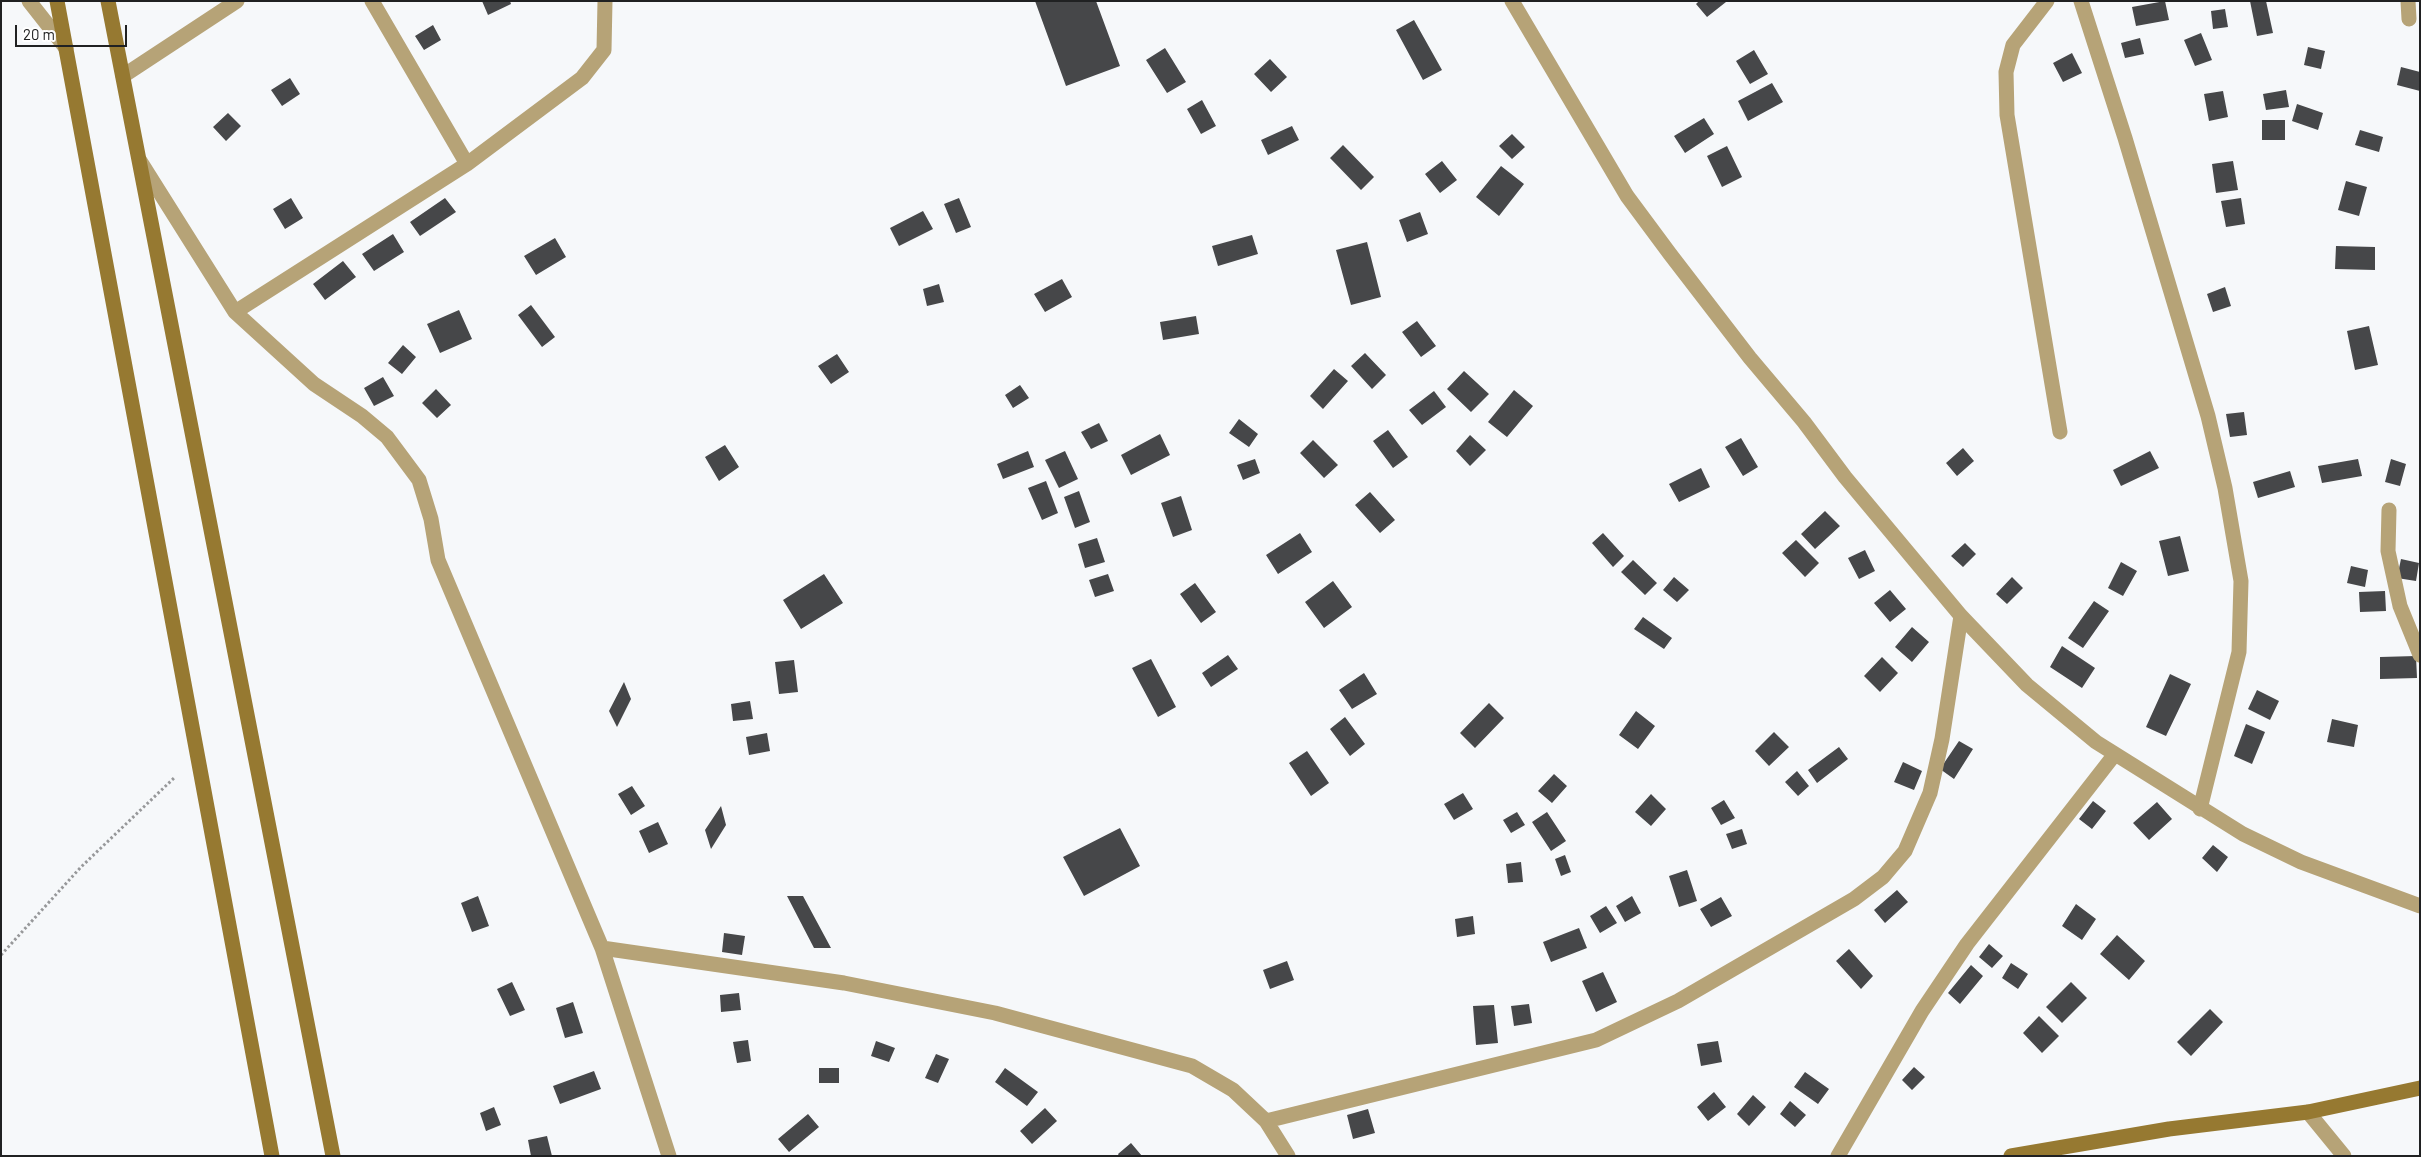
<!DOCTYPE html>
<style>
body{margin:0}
#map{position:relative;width:2421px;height:1157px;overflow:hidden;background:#f6f8fa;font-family:Barlow,sans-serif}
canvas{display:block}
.frame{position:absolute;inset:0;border:2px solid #202122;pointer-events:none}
.scale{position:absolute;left:15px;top:25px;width:112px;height:22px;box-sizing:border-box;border:2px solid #202122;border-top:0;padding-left:6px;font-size:15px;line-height:18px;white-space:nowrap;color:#202122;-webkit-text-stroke:4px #fff;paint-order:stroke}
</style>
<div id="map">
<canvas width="2421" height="1157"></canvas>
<div class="frame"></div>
<div class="scale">20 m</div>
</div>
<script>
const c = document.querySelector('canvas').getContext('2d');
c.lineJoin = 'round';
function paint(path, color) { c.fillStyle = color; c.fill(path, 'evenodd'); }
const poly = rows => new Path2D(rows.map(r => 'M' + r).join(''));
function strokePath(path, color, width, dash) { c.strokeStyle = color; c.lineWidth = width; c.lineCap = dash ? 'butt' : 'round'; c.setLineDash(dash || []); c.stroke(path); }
const building = poly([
 [482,1,510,1,511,4,488,15],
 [1035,1,1096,1,1120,66,1066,86],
 [1699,1,1725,1,1726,2,1707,17,1696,4],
 [2165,1,2169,20,2136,26,2132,7],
 [2250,1,2266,1,2273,33,2257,36],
 [2225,9,2228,27,2213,29,2211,11],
 [1414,20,1442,70,1423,80,1396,30],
 [433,25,441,40,424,50,415,36],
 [2201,33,2212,60,2195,66,2184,40],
 [2140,38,2144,54,2125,58,2121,43],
 [2308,47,2325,51,2321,69,2304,65],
 [1165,48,1186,82,1167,93,1146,60],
 [1754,50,1768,74,1750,84,1736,61],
 [2072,53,2082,73,2063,82,2053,63],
 [1270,59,1287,77,1271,92,1254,74],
 [2401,67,2420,72,2420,91,2397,85],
 [290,78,300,94,282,106,271,90],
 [1772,83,1783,102,1748,121,1738,101],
 [2286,90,2289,107,2266,110,2263,94],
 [2223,91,2228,117,2209,121,2204,94],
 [1202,100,1216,126,1201,134,1187,109],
 [2297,104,2323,113,2318,130,2292,121],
 [228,113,241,126,226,141,213,127],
 [1704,118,1714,134,1685,153,1674,136],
 [2262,120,2285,120,2285,140,2262,140],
 [1292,126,1299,140,1268,155,1261,140],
 [2360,130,2383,137,2379,152,2355,145],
 [1512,134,1525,147,1512,159,1499,146],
 [1343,145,1374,177,1361,190,1330,158],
 [1727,146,1742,177,1722,187,1707,156],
 [1442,161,1457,180,1440,193,1425,174],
 [2233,161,2238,190,2216,193,2212,164],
 [1501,166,1524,184,1499,216,1476,197],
 [2346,181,2367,187,2359,216,2338,210],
 [291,198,303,218,285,229,273,209],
 [445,198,456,212,420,236,410,222],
 [959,198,971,227,956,233,944,204],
 [2241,198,2245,224,2226,227,2221,201],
 [923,211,933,229,899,246,890,228],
 [1420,212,1428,234,1407,242,1399,220],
 [393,234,404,252,374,271,362,254],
 [1252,235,1258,254,1218,266,1212,246],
 [555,238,566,257,536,275,524,256],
 [1367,242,1381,297,1351,305,1336,250],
 [2336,246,2375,247,2375,270,2335,269],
 [343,261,356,277,325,300,313,284],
 [1062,279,1072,297,1045,312,1034,294],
 [939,284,944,302,927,306,923,289],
 [2225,287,2231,306,2213,312,2207,294],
 [531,305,555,337,542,347,518,315],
 [459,310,472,339,440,353,427,324],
 [1196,316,1199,334,1163,340,1160,322],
 [1417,321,1436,346,1421,357,1402,332],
 [2369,326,2378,365,2355,370,2347,331],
 [403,345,416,357,402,374,388,363],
 [1365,353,1386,375,1372,389,1351,366],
 [837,354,849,372,831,384,818,366],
 [1334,369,1348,381,1323,409,1310,396],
 [1464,371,1489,394,1471,412,1447,389],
 [383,377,394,396,374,406,364,388],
 [1020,385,1029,398,1013,408,1005,395],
 [436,389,451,405,437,418,422,403],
 [1514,390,1533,406,1507,437,1488,422],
 [1434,391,1446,407,1422,425,1409,410],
 [2244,412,2247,435,2230,437,2226,414],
 [1239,419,1258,434,1249,447,1229,433],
 [1099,423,1108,441,1091,449,1081,432],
 [1388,430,1408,457,1393,468,1373,441],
 [1160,434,1170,455,1131,475,1121,455],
 [1470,435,1486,450,1470,466,1456,451],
 [1741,438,1758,467,1743,476,1725,447],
 [1313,440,1338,465,1324,478,1300,453],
 [725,445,739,467,719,481,705,457],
 [1963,448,1974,461,1957,476,1946,463],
 [1028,451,1034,467,1003,479,997,464],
 [1065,451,1078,479,1059,488,1045,460],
 [2150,451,2159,468,2121,486,2113,470],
 [1255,459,1260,473,1243,480,1237,465],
 [2358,459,2362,476,2322,483,2318,466],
 [2391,459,2406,464,2400,486,2385,482],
 [1701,468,1710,487,1679,502,1669,484],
 [2290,471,2295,487,2258,498,2253,482],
 [1046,481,1058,513,1042,520,1028,488],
 [1079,491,1090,522,1075,528,1064,497],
 [1370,492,1395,520,1380,533,1355,505],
 [1181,496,1192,530,1173,537,1161,503],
 [1825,511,1840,526,1815,549,1801,534],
 [1300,533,1312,552,1278,574,1266,555],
 [1603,533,1624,556,1613,567,1592,543],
 [2180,536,2189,571,2168,576,2159,541],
 [1097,538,1105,562,1085,568,1078,544],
 [1796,540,1819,563,1805,577,1782,553],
 [1965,543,1976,554,1963,567,1951,556],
 [1865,550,1875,571,1859,579,1848,558],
 [2401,559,2419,563,2416,581,2397,578],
 [1633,560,1657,583,1645,595,1621,572],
 [2121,562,2137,571,2123,596,2108,588],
 [2351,566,2368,570,2365,587,2347,583],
 [824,574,843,603,801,629,783,600],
 [1108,574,1114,591,1095,597,1089,580],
 [1674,577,1689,590,1677,602,1663,590],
 [2012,577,2023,588,2007,604,1996,594],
 [1333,581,1352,607,1324,628,1305,602],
 [1195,583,1216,612,1201,623,1180,594],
 [1890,590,1906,609,1890,622,1874,603],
 [2385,591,2386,611,2360,612,2359,592],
 [2094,601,2109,611,2083,648,2068,638],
 [1643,617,1672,638,1664,649,1634,629],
 [1912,627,1929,642,1912,662,1895,647],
 [2062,646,2095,668,2082,688,2050,667],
 [1228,655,1238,669,1211,687,1202,673],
 [2416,656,2417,678,2380,679,2380,657],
 [1882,657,1898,673,1880,692,1864,676],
 [1151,659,1176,707,1158,717,1132,668],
 [794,660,798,692,779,694,775,662],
 [1364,673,1377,694,1352,709,1339,690],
 [2170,674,2191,684,2166,736,2146,727],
 [624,682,631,699,617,727,609,711],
 [2257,690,2279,701,2270,720,2248,709],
 [750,701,753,719,733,721,731,704],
 [1489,703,1504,718,1475,748,1460,733],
 [1636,711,1655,726,1638,749,1619,735],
 [1345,717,1365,744,1350,756,1330,729],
 [2332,719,2358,725,2354,747,2327,742],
 [2246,724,2265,732,2252,764,2234,756],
 [1774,732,1789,747,1769,766,1755,751],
 [767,733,770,751,749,755,746,737],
 [1959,741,1973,749,1954,779,1940,769],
 [1839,747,1848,759,1817,783,1808,770],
 [1307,751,1329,783,1311,796,1289,763],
 [1903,762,1922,771,1914,790,1894,782],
 [1797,771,1809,786,1798,796,1785,782],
 [1554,774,1567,786,1552,803,1538,791],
 [632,786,645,806,631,815,618,794],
 [1463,793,1473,809,1454,820,1444,804],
 [1651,794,1666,809,1651,826,1635,812],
 [1724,800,1735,818,1721,825,1711,808],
 [2093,801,2106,811,2092,829,2079,819],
 [2157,802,2172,819,2149,840,2133,823],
 [721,806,726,825,711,849,705,830],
 [1517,812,1525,825,1511,833,1503,820],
 [1547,812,1566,841,1551,851,1532,822],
 [658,822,668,844,649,853,639,831],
 [1120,828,1140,866,1084,896,1063,857],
 [1742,829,1747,844,1732,849,1726,834],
 [2213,845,2228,857,2217,872,2202,858],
 [1565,855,1571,872,1561,876,1555,859],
 [1521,862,1523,882,1508,883,1506,864],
 [1687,870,1697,901,1679,907,1669,876],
 [1897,890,1908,902,1885,923,1874,910],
 [478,896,489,926,472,932,461,903],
 [787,896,803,896,831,948,814,948],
 [1632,896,1641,913,1625,922,1616,906],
 [1721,897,1732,916,1711,927,1700,909],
 [2076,904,2096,919,2082,940,2062,926],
 [1606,906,1617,923,1600,933,1590,916],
 [1473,916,1475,934,1457,937,1455,919],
 [1579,928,1587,948,1551,962,1543,942],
 [724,933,745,936,742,955,722,952],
 [2117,935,2145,961,2129,980,2100,954],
 [1989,944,2003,956,1992,968,1979,957],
 [1849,949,1873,976,1861,989,1836,961],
 [1287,961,1294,980,1270,989,1263,970],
 [2011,963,2028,974,2018,989,2002,978],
 [1971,965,1983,976,1960,1004,1948,993],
 [1603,972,1617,1002,1596,1012,1582,981],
 [512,982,525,1010,510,1016,497,989],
 [2071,982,2087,998,2062,1023,2046,1007],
 [739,993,741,1010,721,1012,720,995],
 [573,1002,583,1033,565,1038,556,1008],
 [1529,1004,1532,1023,1514,1026,1511,1006],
 [1494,1005,1498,1043,1476,1045,1473,1006],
 [2210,1009,2223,1022,2191,1056,2177,1042],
 [2039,1016,2059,1036,2042,1053,2023,1033],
 [748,1040,751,1061,737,1063,733,1042],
 [876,1041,895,1048,889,1062,871,1056],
 [1718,1041,1722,1062,1701,1066,1697,1044],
 [936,1054,949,1059,938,1083,925,1078],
 [1914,1067,1925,1077,1912,1090,1902,1080],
 [819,1068,839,1068,839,1083,819,1083],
 [1005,1068,1038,1092,1027,1106,995,1082],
 [594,1071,601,1089,560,1104,553,1086],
 [1805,1072,1829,1089,1818,1104,1794,1087],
 [1714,1092,1726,1107,1708,1121,1697,1107],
 [1753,1095,1766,1107,1749,1126,1737,1114],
 [1790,1101,1806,1115,1795,1127,1780,1114],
 [494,1107,501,1125,486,1131,480,1113],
 [1045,1108,1057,1121,1032,1144,1020,1131],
 [1368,1109,1375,1133,1353,1139,1347,1115],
 [808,1114,819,1127,789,1152,778,1139],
 [547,1136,552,1156,531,1156,528,1140],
 [1131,1143,1142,1156,1119,1156,1118,1154]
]);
const path = poly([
 [1,955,81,867,174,778]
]);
const street = poly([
 [29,1,66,48],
 [372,1,467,164],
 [1512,1,1627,196,1670,254,1750,358,1804,422,1845,477,1961,616,2027,685,2096,742,2243,834,2301,862,2420,906],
 [2047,1,2013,45,2006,72,2007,115,2060,432],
 [2081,1,2125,138,2208,416,2225,488,2241,581,2239,652,2200,809],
 [2408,1,2409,19],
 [123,76,237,1],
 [140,161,235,312,314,384,362,416,387,437,419,480,431,519,438,560,602,948,669,1156],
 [235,312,467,164,582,78,604,50,605,1],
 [2389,510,2388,551,2400,606,2420,655],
 [602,948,844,983,995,1013,1192,1066,1233,1090,1266,1121,1288,1156],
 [2308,1112,2344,1156],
 [1266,1121,1596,1040,1678,1001,1854,899,1883,877,1905,851,1930,793,1942,739,1961,616],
 [1838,1156,1922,1011,1967,944,2115,754]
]);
const secondary = poly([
 [57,1,272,1156],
 [108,1,333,1156],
 [2011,1156,2169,1129,2308,1112,2420,1088]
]);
paint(building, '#464749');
strokePath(path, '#97989a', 3, [2.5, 2.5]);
strokePath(street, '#b6a377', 15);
strokePath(secondary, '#967931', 15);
</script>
